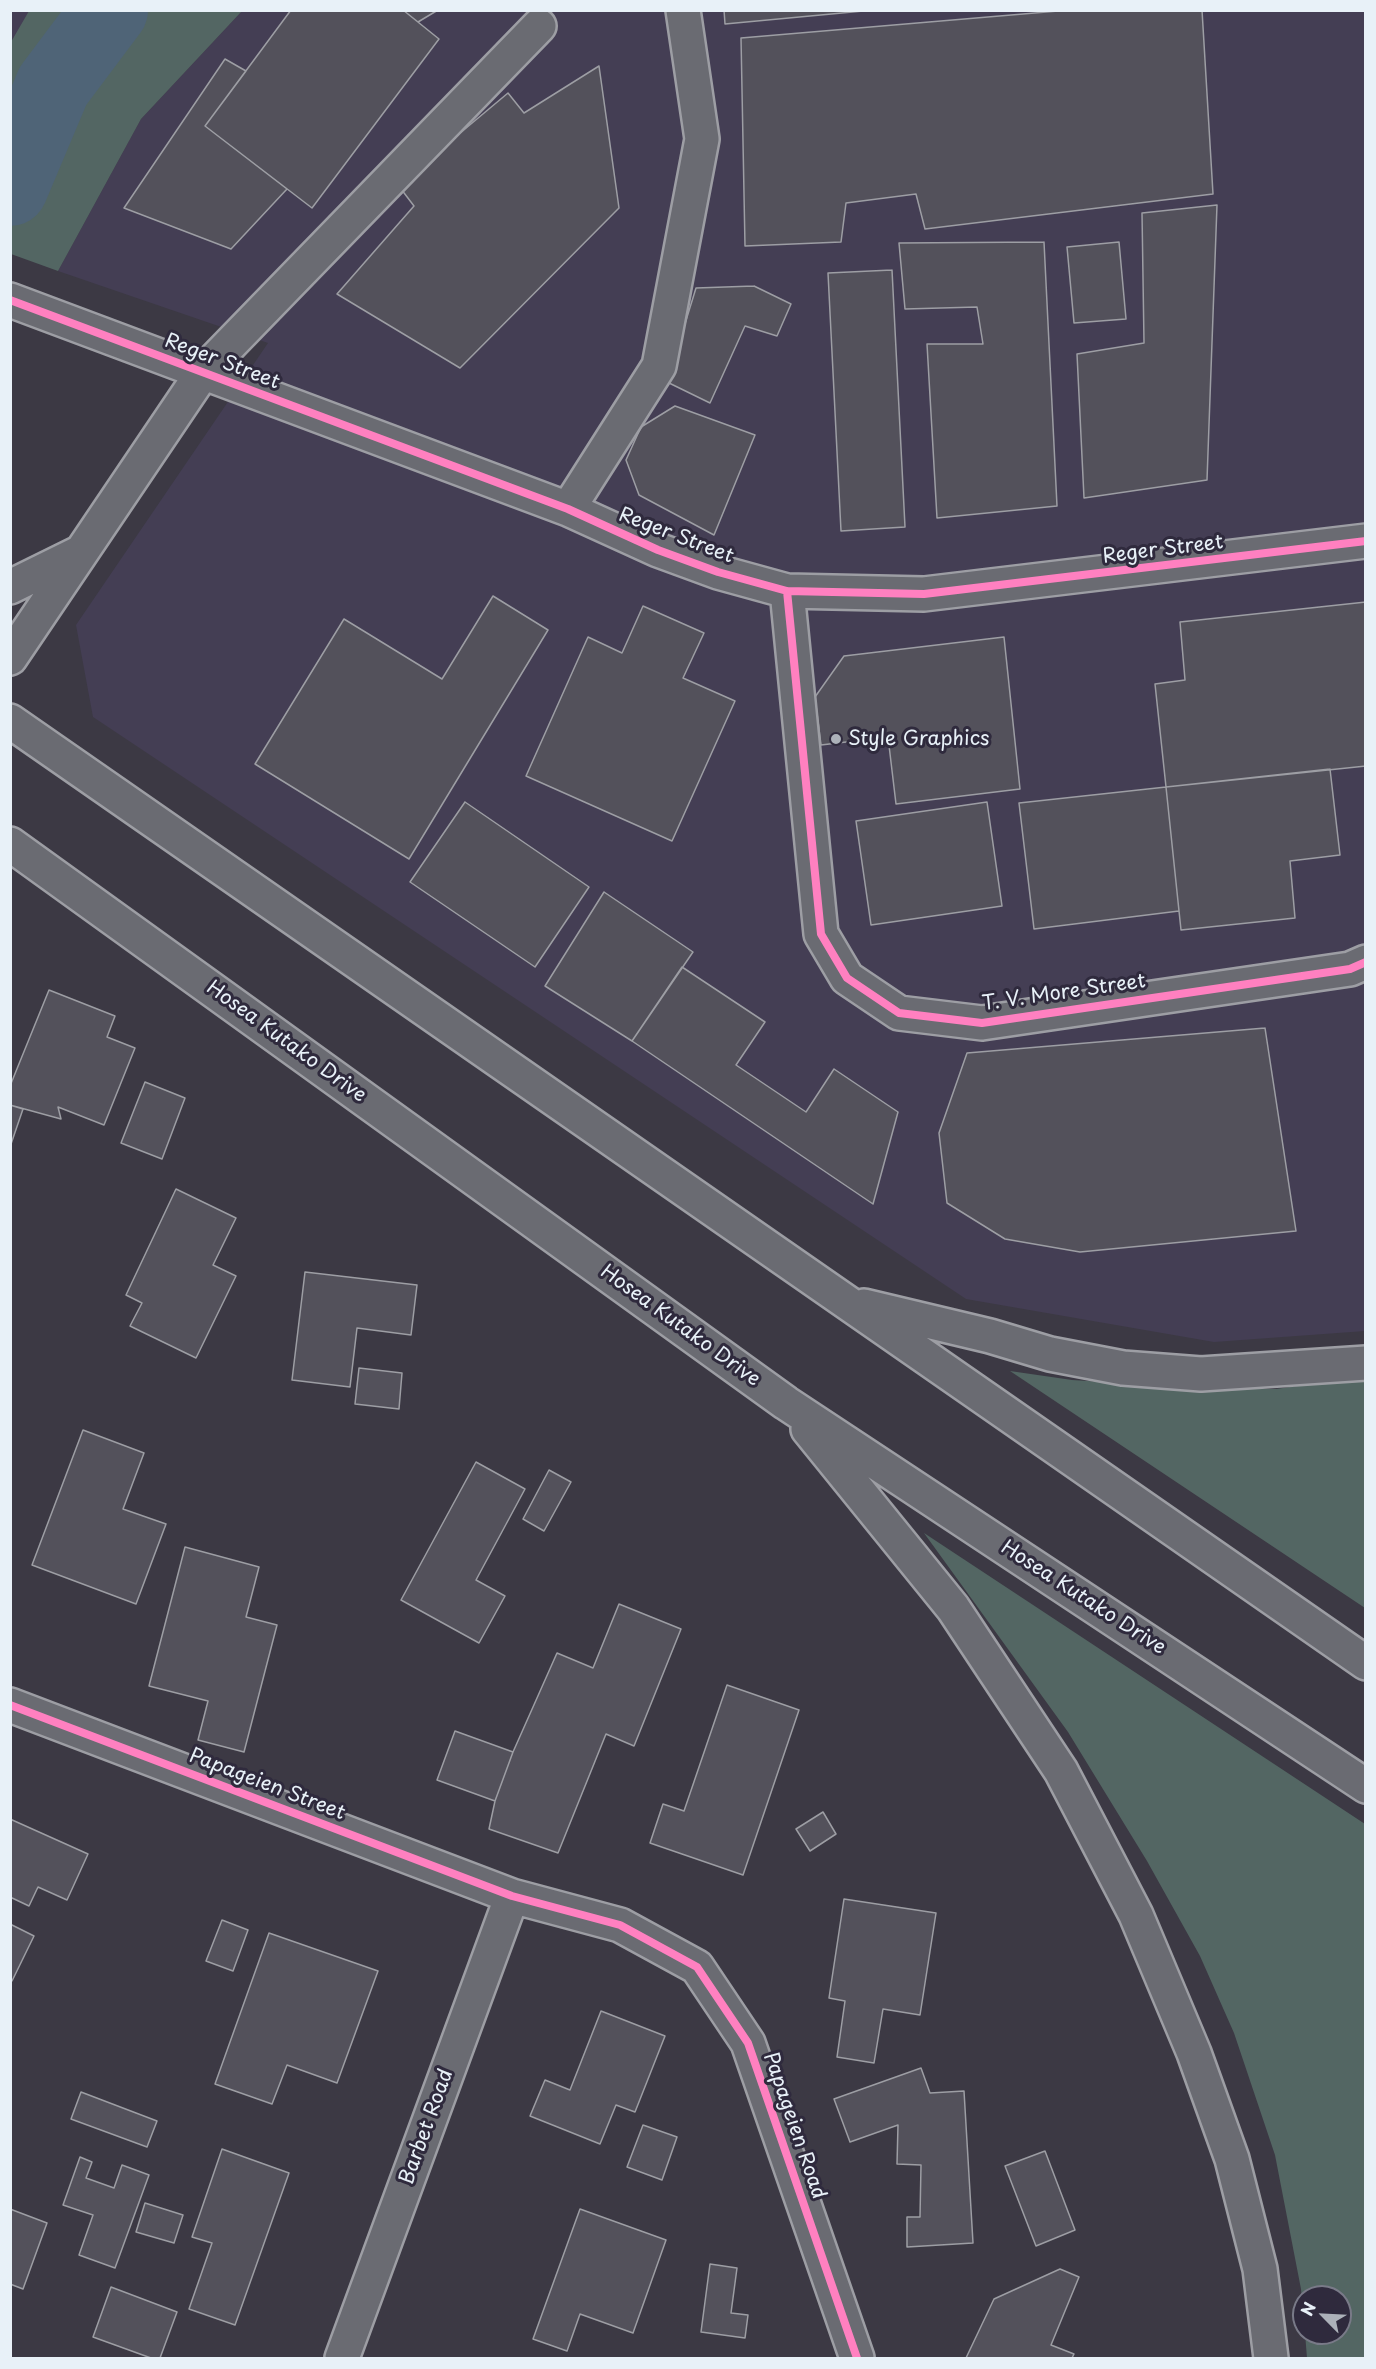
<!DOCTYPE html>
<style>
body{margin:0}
#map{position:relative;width:1376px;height:2369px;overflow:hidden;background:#3c3944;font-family:"Playpen Sans",sans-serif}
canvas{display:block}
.frame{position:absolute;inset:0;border:12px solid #e8f1f8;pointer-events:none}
.north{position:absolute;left:1292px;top:2285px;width:60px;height:60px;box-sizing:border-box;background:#2f2a3d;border:2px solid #797a88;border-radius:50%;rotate:294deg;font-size:16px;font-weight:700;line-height:24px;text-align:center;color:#e8f1f8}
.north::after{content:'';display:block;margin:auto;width:21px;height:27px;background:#acb1b9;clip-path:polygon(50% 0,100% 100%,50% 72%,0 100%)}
</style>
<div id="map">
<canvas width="1376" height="2369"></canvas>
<div class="frame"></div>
<div class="north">N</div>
</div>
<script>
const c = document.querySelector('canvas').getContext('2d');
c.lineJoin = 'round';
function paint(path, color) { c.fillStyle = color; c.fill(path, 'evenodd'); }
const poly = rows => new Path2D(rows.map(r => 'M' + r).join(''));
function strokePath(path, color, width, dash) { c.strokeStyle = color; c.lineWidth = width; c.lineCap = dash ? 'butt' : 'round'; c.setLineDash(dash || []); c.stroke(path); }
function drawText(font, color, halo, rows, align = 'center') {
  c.font = font + ' "Playpen Sans",sans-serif'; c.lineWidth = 6; c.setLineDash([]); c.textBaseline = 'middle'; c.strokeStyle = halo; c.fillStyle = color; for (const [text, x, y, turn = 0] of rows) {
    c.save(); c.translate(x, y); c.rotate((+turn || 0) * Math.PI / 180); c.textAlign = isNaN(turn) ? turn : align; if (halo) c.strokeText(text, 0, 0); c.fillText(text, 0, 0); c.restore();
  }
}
const built = poly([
 [11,11,30,11,11,46],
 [242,11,1365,11,1365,1331,1214,1342,966,1299,93,717,76,625,268,343,58,271,141,119]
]);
const green = poly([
 [29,11,242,11,141,119,58,271,11,254,11,42],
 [1010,1371,1072,1380,1203,1388,1276,1389,1365,1376,1365,1608],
 [924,1533,1365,1824,1365,2358,1307,2358,1305,2333,1340,2333,1340,2297,1304,2297,1304,2326,1301,2289,1275,2155,1234,2033,1200,1956,1147,1861,1068,1732]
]);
const river = poly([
 [10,188,53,86,110,10]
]);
const building = poly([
 [291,10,403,10,439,39,312,208,205,126,291,10],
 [403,10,438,10,418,22,403,10],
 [724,10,874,10,725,24,724,10],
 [1070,10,1202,10,1213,194,925,229,916,194,846,203,841,242,745,246,741,38,1070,10],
 [225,59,246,71,205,126,287,189,231,249,124,208,225,59],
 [599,66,619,208,460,368,337,294,414,206,398,185,508,93,524,113,599,66],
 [1217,205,1207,480,1084,498,1077,354,1144,343,1142,213,1217,205],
 [1044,242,1057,506,937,518,927,344,983,344,977,307,905,309,899,243,1044,242],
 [1119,242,1126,319,1074,323,1067,247,1119,242],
 [892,270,905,527,841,531,828,273,892,270],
 [754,286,791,304,777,336,745,326,710,403,667,382,696,288,754,286],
 [675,406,755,435,714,535,639,495,626,460,641,427,675,406],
 [493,596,548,630,409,859,255,764,344,619,442,679,493,596],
 [1366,602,1366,766,1166,787,1155,684,1185,680,1180,622,1366,602],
 [643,606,704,633,683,678,735,701,672,841,526,776,588,637,622,653,643,606],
 [1004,637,1020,789,896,804,888,737,821,745,815,697,844,656,1004,637],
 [1330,769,1340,855,1290,861,1295,918,1181,930,1166,787,1330,769],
 [1166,787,1179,911,1034,929,1019,803,1166,787],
 [465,802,589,887,535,967,410,882,465,802],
 [987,802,1002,906,871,925,856,821,987,802],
 [604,892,693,952,632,1041,545,986,604,892],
 [682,967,765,1022,736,1065,806,1112,834,1069,898,1112,873,1204,632,1041,682,967],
 [49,990,115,1016,107,1037,135,1048,104,1125,58,1107,61,1119,10,1105,10,1086,49,990],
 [1265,1028,1296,1231,1080,1252,1005,1239,947,1203,939,1133,967,1053,1265,1028],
 [145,1082,185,1098,162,1159,121,1143,145,1082],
 [10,1105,23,1109,10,1147,10,1105],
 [176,1189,236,1218,213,1265,236,1276,196,1358,130,1326,142,1303,126,1295,176,1189],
 [305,1272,417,1285,411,1335,357,1328,350,1387,292,1380,305,1272],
 [359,1368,402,1373,399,1409,355,1404,359,1368],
 [83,1430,144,1453,123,1509,166,1524,136,1604,32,1565,83,1430],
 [476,1462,525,1489,476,1580,505,1596,479,1643,401,1600,476,1462],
 [549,1470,571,1482,544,1531,523,1519,549,1470],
 [185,1547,259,1567,246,1617,277,1625,244,1752,198,1740,208,1701,149,1686,185,1547],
 [619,1604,681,1629,634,1746,606,1734,558,1853,489,1829,495,1801,513,1752,557,1653,593,1668,619,1604],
 [727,1685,799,1710,743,1875,650,1843,663,1804,684,1811,727,1685],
 [455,1731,513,1752,495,1801,437,1780,455,1731],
 [823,1812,836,1834,810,1851,796,1829,823,1812],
 [10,1819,88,1854,67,1900,38,1887,29,1906,10,1897,10,1819],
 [844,1899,936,1913,920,2015,883,2009,874,2063,837,2057,845,2001,829,1998,844,1899],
 [222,1920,248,1930,233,1971,206,1961,222,1920],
 [10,1924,34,1936,12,1981,10,1980,10,1924],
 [269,1933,378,1971,337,2083,287,2065,272,2104,215,2084,269,1933],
 [601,2011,665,2036,635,2112,616,2105,600,2144,530,2116,545,2080,570,2090,601,2011],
 [921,2068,930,2093,964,2091,973,2243,907,2247,907,2217,920,2217,921,2165,897,2164,898,2125,850,2142,834,2099,921,2068],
 [81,2092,157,2121,147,2147,71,2119,81,2092],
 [643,2125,677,2137,662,2180,627,2167,643,2125],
 [222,2149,289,2173,235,2325,189,2309,212,2243,192,2237,222,2149],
 [1045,2151,1075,2230,1036,2246,1005,2166,1045,2151],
 [80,2157,92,2162,86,2178,114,2188,122,2165,149,2175,115,2268,79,2255,93,2215,63,2205,80,2157],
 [145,2203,183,2215,174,2243,136,2232,145,2203],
 [10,2209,47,2223,23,2289,10,2284,10,2209],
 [580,2209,666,2240,633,2333,580,2314,567,2351,533,2339,580,2209],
 [710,2264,737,2268,731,2313,748,2315,745,2338,701,2332,710,2264],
 [1060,2269,1079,2277,1051,2345,1074,2354,1072,2358,966,2358,994,2299,1060,2269],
 [111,2287,177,2312,160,2358,151,2358,93,2337,111,2287]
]);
const minor = poly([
 [10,300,568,509,658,550,718,572,787,591,924,594,1366,541],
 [568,509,659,366,702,139,683,10],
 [10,587,79,553],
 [787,591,821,934,847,978,899,1013,982,1023,1350,969,1366,962],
 [10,658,203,372,539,26],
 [10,1705,512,1896,620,1925,697,1967,748,2043,857,2358],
 [342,2358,512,1896]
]);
const major = poly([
 [10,721,1366,1663],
 [10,844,786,1403,1366,1786],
 [864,1306,990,1336,1050,1354,1123,1368,1201,1374,1366,1363],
 [808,1429,953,1608,1061,1771,1136,1915,1194,2053,1232,2159,1260,2269,1271,2358]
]);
const cycleway = poly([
 [10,300,568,509,658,550,718,572,787,591,924,594,1366,541],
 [787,591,821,934,847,978,899,1013,982,1023,1350,969,1366,962],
 [10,1705,512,1896,620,1925,697,1967,748,2043,857,2358]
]);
const markers = [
 [836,739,6,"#acb1b9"]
];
const streetNames = [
 ["Reger Street",222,362,21],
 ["Reger Street",676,536,21],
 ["Reger Street",1163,550,-7],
 ["T. V. More Street",1064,993,-8],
 ["Hosea Kutako Drive",286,1042,36],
 ["Hosea Kutako Drive",680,1326,36],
 ["Hosea Kutako Drive",1083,1598,33],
 ["Papageien Street",267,1785,21],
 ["Papageien Road",794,2126,71],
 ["Barbet Road",427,2127,-70]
];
const poiNames = [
 ["Style Graphics",848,739]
];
paint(built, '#443e54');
paint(green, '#536663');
strokePath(river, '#4f6477', 76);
paint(building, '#53515b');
strokePath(building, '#9d9ea4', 1.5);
strokePath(minor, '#9d9ea4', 38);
strokePath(major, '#9d9ea4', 38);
strokePath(minor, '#6a6b72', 33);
strokePath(major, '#6a6b72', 33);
strokePath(cycleway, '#ff80c0', 8);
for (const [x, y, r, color] of markers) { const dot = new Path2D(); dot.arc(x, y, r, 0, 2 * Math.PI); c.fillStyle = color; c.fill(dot); strokePath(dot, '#2f2a3d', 2); }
drawText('20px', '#e8f1f8', '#2f2a3d', streetNames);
drawText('20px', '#e8f1f8', '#2f2a3d', poiNames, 'left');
</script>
